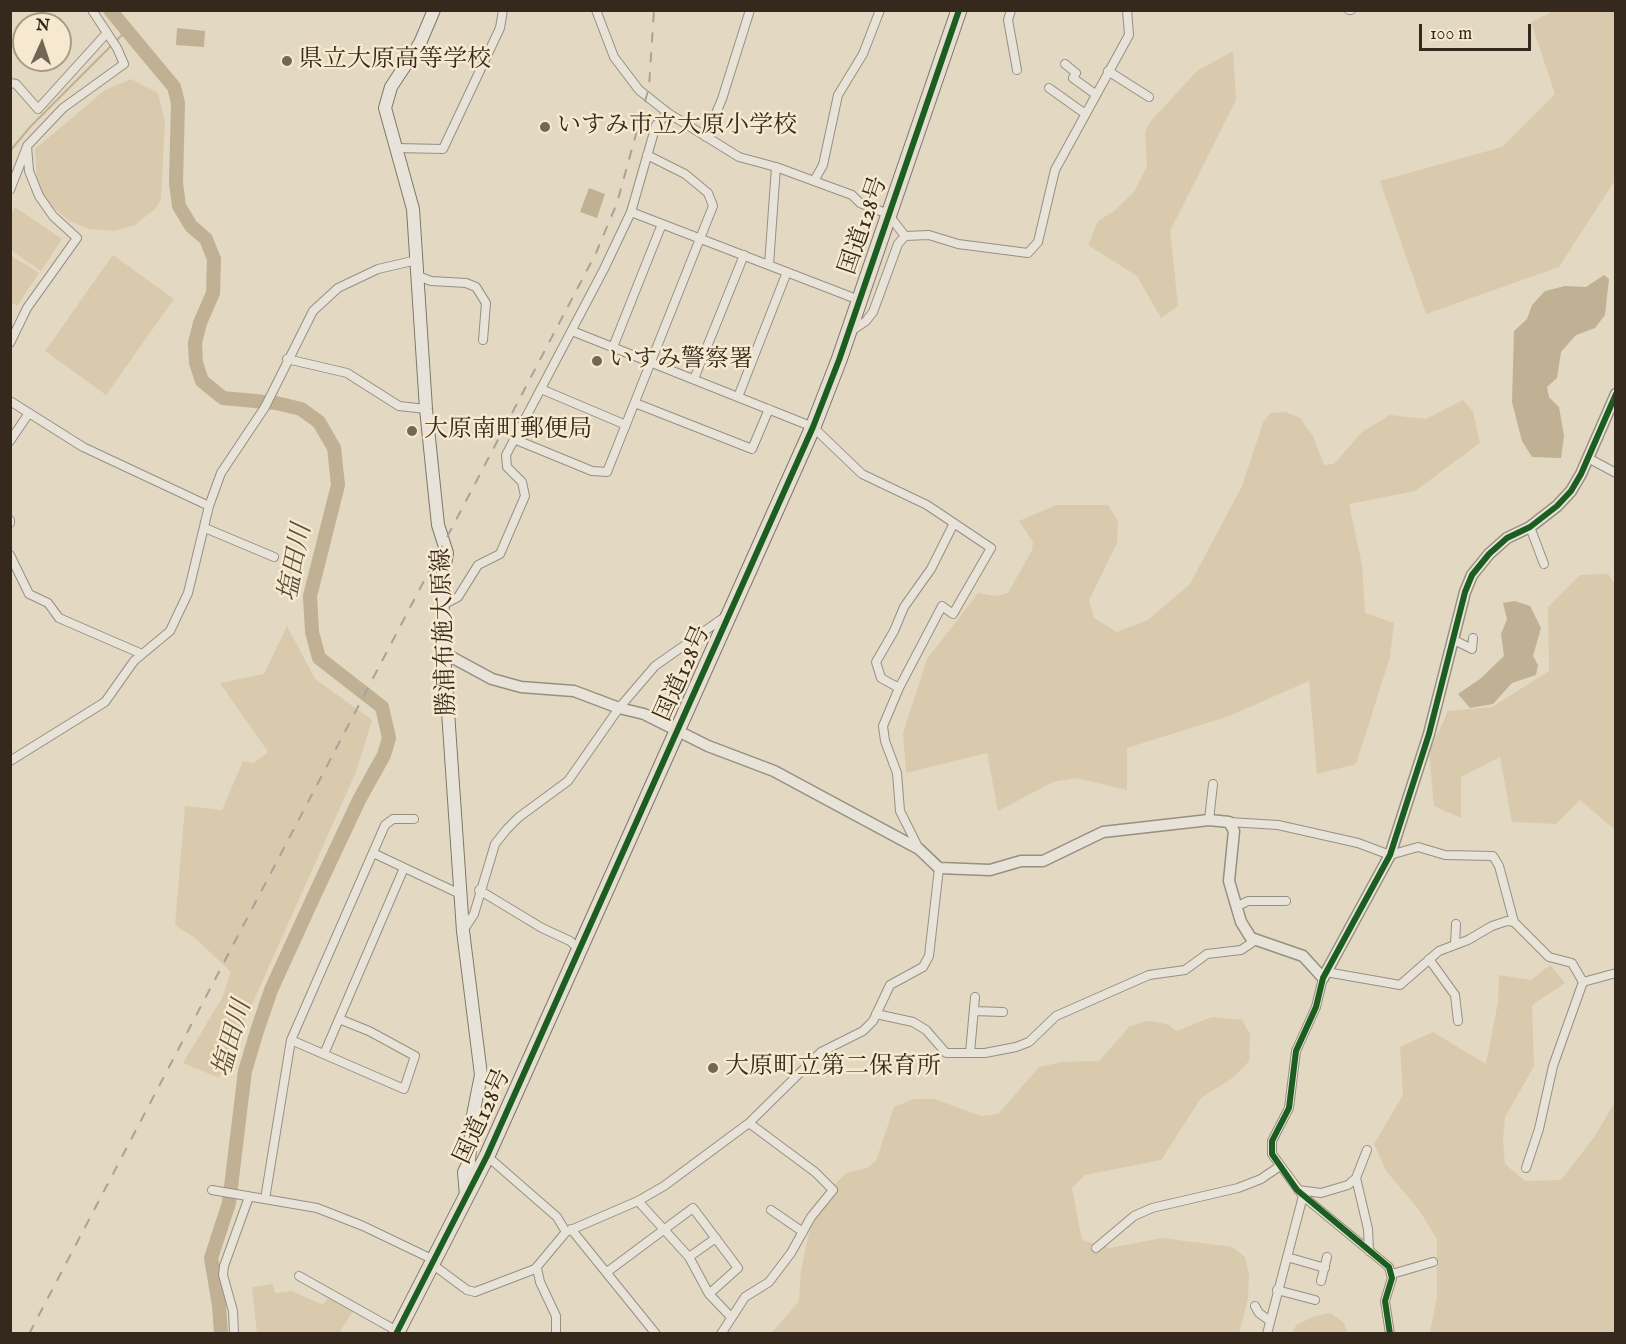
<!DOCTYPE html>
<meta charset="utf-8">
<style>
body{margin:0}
#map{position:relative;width:1626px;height:1344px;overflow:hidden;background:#e3d8c2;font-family:"IM FELL English",serif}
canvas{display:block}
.frame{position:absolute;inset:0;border:12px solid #35281c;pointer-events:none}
.north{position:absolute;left:12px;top:12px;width:60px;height:60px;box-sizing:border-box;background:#f6e9cf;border:2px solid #a99c87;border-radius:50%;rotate:3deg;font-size:16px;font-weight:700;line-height:24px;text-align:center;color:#35281c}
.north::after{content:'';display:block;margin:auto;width:21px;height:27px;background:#726656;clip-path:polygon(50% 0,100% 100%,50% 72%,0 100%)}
.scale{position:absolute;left:1419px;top:24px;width:112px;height:27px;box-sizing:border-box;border:3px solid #35281c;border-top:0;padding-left:8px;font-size:18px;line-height:21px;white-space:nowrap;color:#35281c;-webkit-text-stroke:4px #f6e9cf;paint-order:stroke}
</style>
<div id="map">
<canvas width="1626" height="1344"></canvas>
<div class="frame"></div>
<div class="north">N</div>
<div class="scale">100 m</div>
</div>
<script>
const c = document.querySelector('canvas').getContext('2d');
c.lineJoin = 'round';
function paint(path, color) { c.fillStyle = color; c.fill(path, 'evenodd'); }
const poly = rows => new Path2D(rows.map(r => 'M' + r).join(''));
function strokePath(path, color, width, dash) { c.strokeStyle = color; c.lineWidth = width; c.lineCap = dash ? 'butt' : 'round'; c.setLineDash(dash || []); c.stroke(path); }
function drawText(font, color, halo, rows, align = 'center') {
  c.font = font + ' "IM FELL English","Noto Serif JP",serif'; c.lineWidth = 5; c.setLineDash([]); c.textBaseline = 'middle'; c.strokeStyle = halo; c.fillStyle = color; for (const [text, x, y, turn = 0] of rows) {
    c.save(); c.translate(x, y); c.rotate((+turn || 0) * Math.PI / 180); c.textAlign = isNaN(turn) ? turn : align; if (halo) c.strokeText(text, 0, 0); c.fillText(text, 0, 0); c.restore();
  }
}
const green = poly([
 [1554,11,1615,11,1615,180,1559,267,1426,314,1380,181,1502,147,1555,94,1531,22],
 [1233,51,1236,100,1170,231,1178,306,1161,318,1137,276,1088,245,1098,221,1114,211,1134,192,1147,166,1145,132,1150,122,1197,71],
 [131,79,158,93,165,122,161,199,156,208,135,225,115,231,90,229,69,221,48,203,37,180,35,149,105,90],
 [15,207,62,239,41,271,11,250,11,214],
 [10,255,39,273,17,306,11,302],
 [113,255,174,299,106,395,45,351],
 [1463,400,1473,412,1480,443,1415,491,1349,504,1362,565,1365,613,1394,623,1390,657,1356,764,1317,774,1309,681,1229,716,1127,748,1127,790,1077,778,1053,782,998,811,987,753,906,773,903,733,927,659,978,593,997,596,1008,593,1032,550,1033,542,1019,521,1056,505,1108,505,1118,521,1117,543,1089,600,1094,618,1117,632,1148,620,1190,584,1242,486,1263,423,1270,413,1286,412,1300,418,1313,436,1324,465,1334,464,1362,432,1390,415,1426,419],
 [1608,574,1616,585,1615,830,1580,800,1556,824,1512,822,1500,757,1461,777,1461,818,1434,806,1429,752,1448,711,1492,707,1549,671,1548,607,1580,575],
 [287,626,315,679,372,720,356,772,219,1078,183,1063,222,998,231,972,195,938,175,925,185,806,222,810,243,761,254,763,268,752,220,683,264,674],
 [1550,965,1565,983,1532,1005,1534,1066,1505,1117,1503,1140,1505,1164,1525,1181,1561,1180,1595,1136,1615,1102,1615,1333,1430,1333,1437,1296,1437,1239,1419,1210,1387,1172,1374,1144,1403,1095,1400,1047,1433,1032,1486,1064,1498,1002,1499,975,1531,980],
 [1212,1017,1242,1020,1250,1034,1249,1061,1234,1077,1201,1098,1161,1160,1085,1175,1072,1188,1082,1240,1110,1248,1162,1238,1232,1247,1245,1257,1249,1276,1248,1299,1239,1333,771,1334,799,1301,801,1270,812,1219,821,1199,846,1173,867,1168,876,1161,894,1107,914,1099,935,1099,981,1116,998,1114,1039,1067,1062,1062,1099,1061,1130,1026,1148,1021,1167,1024,1177,1031],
 [273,1284,275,1293,292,1291,323,1305,328,1298,353,1311,339,1333,257,1333,252,1287],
 [1331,1313,1344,1323,1348,1333,1293,1333,1296,1325,1315,1316]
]);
const water = poly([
 [177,28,205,31,204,47,176,45],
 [589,188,605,194,597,218,580,212],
 [1604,275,1609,279,1605,315,1595,328,1576,335,1561,352,1557,378,1547,387,1549,397,1559,407,1564,436,1561,458,1532,457,1522,441,1512,402,1514,331,1527,319,1532,305,1545,291,1565,286,1586,287],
 [1515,601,1530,606,1541,628,1533,656,1538,665,1536,675,1512,683,1493,704,1470,708,1458,694,1480,679,1504,656,1501,634,1507,619,1503,603]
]);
const stream = poly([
 [116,41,126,31],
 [10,151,30,127,112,45]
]);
const river = poly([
 [110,10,174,87,178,103,176,183,179,206,191,226,206,239,214,259,213,293,200,323,195,343,196,363,202,381,223,398,276,403,301,409,319,422,334,448,338,485,310,596,312,632,319,658,382,707,389,738,384,755,359,800,314,896,271,990,257,1031,245,1071,229,1203,211,1258,219,1305,221,1334]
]);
const minor = poly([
 [596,10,614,57,639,90,668,113,739,157,776,167,852,195,860,203,888,214,905,236,929,235,958,244,1028,253,1038,242,1055,170,1129,35,1127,10],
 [1011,10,1008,20,1017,70],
 [1349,10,1351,10],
 [1065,64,1076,73,1073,78,1095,94],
 [1108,71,1149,97],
 [10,83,16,84,38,109,106,34],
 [1049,88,1084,113],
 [706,137,722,99,750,10],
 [396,148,443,149,500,28,503,10],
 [814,181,823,165,838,95,863,54,880,10],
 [10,190,26,149],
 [631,212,859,300],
 [769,265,776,167],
 [418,276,431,281,466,283,476,287,486,303,483,340],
 [572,331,813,427,862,474,927,505,991,548,953,614,942,606,899,688,883,726,885,741,897,773,900,811,919,849],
 [850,332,866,321,873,312,898,244,905,236],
 [10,343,27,308,77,238,53,216,39,196,29,171,27,146,63,108,124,64,117,48,92,10],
 [613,347,662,224],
 [287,359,347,373,399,406,426,409],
 [694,379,744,255],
 [541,389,626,425],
 [738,397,787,272],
 [10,401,83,447,209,506],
 [635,403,752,449,769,409],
 [514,439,592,471,607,472,713,206,708,193,685,174,647,155],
 [10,441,29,413],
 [1588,458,1616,473],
 [10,520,10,523],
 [1530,527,1544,564],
 [205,528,274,557],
 [10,555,29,594,48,603,59,618,142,654],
 [441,606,458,597,478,565,500,554,525,496,522,482,507,467,506,455,604,269,631,212,656,125,668,113],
 [1454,640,1472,649,1473,638],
 [899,688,881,678,876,662,894,631,904,607,931,569,954,523],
 [10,761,105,702,134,661,170,631,188,593,209,506,221,473,265,407,313,311,338,288,378,269,417,260],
 [1209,820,1213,784],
 [1229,822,1278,825,1358,843,1390,855,1418,847,1445,855,1493,856,1499,866,1514,922,1549,957,1572,963,1583,982,1553,1066,1539,1129,1526,1168],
 [373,853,460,894],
 [479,890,542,928,570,941,580,950],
 [1236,907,1248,901,1286,901],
 [463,931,474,914,495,844,507,829,519,817,568,781,619,708,655,666,726,616],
 [1455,944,1456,924],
 [1429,959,1455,995,1458,1021],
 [1326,972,1400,985,1439,951,1468,940,1492,926,1507,921,1514,922],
 [1323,978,1316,1007,1296,1051,1289,1108,1272,1141,1272,1154,1303,1196,1389,1267,1392,1278,1385,1301,1390,1334],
 [1583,982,1616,973],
 [974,1011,1003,1012],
 [876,1014,913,1022,926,1030,946,1053,985,1053,1016,1047,1029,1042,1056,1016,1149,975,1185,970,1207,954,1241,950,1256,940],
 [291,1040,404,1089,415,1056,369,1031,339,1019],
 [970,1053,975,997],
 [324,1054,404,868],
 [487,1156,557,1217,566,1232],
 [1356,1178,1368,1229,1369,1251],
 [212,1190,317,1208,363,1226,434,1260],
 [1298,1190,1321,1193,1348,1185,1356,1178,1367,1150],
 [265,1199,291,1040,385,825,393,819,414,819],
 [638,1201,689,1257,709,1294,731,1317],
 [771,1210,803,1232],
 [571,1229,656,1334],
 [1096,1248,1134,1216,1152,1208,1238,1188,1261,1179,1280,1166],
 [689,1257,716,1238],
 [1287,1257,1325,1268],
 [432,1264,467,1290,475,1292,535,1269,566,1232,638,1201,664,1186,749,1123,821,1052,863,1031,873,1021,890,985,923,967,929,956,939,868],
 [537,1268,540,1282,556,1316,556,1334],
 [607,1272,693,1208,738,1268,709,1294],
 [1392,1274,1433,1262],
 [299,1276,397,1331],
 [1321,1281,1327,1257],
 [1277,1290,1315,1300],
 [1255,1306,1259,1313,1270,1321],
 [234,1334,233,1311,223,1275,224,1266,249,1197],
 [721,1334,745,1297,769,1282,791,1253,811,1217,833,1190,815,1172,749,1123],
 [1267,1334,1303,1196]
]);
const tertiary = poly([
 [444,653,492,679,521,687,574,691,619,708,644,714,708,746,774,771,919,849,939,868,990,870,1021,861,1043,861,1103,832,1209,820,1229,822,1234,831,1229,881,1241,922,1251,938,1303,956,1323,978,1390,855,1429,734,1465,592,1472,575,1489,554,1507,538,1530,527,1557,506,1571,491,1581,474,1616,394]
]);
const secondary = poly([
 [434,10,420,43,391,87,385,108,413,209,426,409,438,525,447,553,442,582,444,653,463,931,481,1075,472,1120,469,1162,464,1172,466,1196]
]);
const trunk = poly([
 [396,1334,487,1156,813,427,839,360,959,10]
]);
const rail = poly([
 [29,1334,596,253,617,203,649,87,654,10]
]);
const cycleway = poly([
 [396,1334,487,1156,813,427,839,360,959,10],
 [1390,1334,1385,1301,1392,1278,1389,1267,1297,1190,1272,1154,1272,1141,1289,1108,1296,1051,1316,1007,1323,978,1390,855,1429,734,1465,592,1472,575,1489,554,1507,538,1530,527,1557,506,1571,491,1581,474,1616,394]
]);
const markers = [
 [287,61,6,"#726656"],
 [545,127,6,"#726656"],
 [597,361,6,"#726656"],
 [412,431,6,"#726656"],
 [713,1068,6,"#726656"]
];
const poiNames = [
 ["県立大原高等学校",299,61],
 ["いすみ市立大原小学校",557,127],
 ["いすみ警察署",609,361],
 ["大原南町郵便局",424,431],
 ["大原町立第二保育所",725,1068]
];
const streetNames = [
 ["国道128号",865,226,-71],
 ["勝浦布施大原線",446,632,-92],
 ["国道128号",684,674,-66],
 ["国道128号",484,1117,-65]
];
const waterNames = [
 ["塩田川",297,563,-79],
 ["塩田川",234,1039,-74]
];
paint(green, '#d9caad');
paint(water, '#c0b094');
strokePath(stream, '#c0b094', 2);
strokePath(river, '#c0b094', 14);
strokePath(minor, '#978f82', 10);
strokePath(tertiary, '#978f82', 13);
strokePath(secondary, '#7f776b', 14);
strokePath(trunk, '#7f776b', 17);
strokePath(minor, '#e8e3d8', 8);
strokePath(tertiary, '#e8e3d8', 10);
strokePath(secondary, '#e8e3d8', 12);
strokePath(trunk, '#e5ded1', 15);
strokePath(rail, '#a8a299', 2, [10, 10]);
strokePath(cycleway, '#1b5e20', 6);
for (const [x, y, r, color] of markers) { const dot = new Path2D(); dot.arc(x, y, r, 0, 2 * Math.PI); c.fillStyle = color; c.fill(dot); strokePath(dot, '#f6e9cf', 2); }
drawText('24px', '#35281c', '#f6e9cf', poiNames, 'left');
drawText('24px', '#35281c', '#f6e9cf', streetNames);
drawText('italic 26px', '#5a4c3a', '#f6e9cf', waterNames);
</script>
